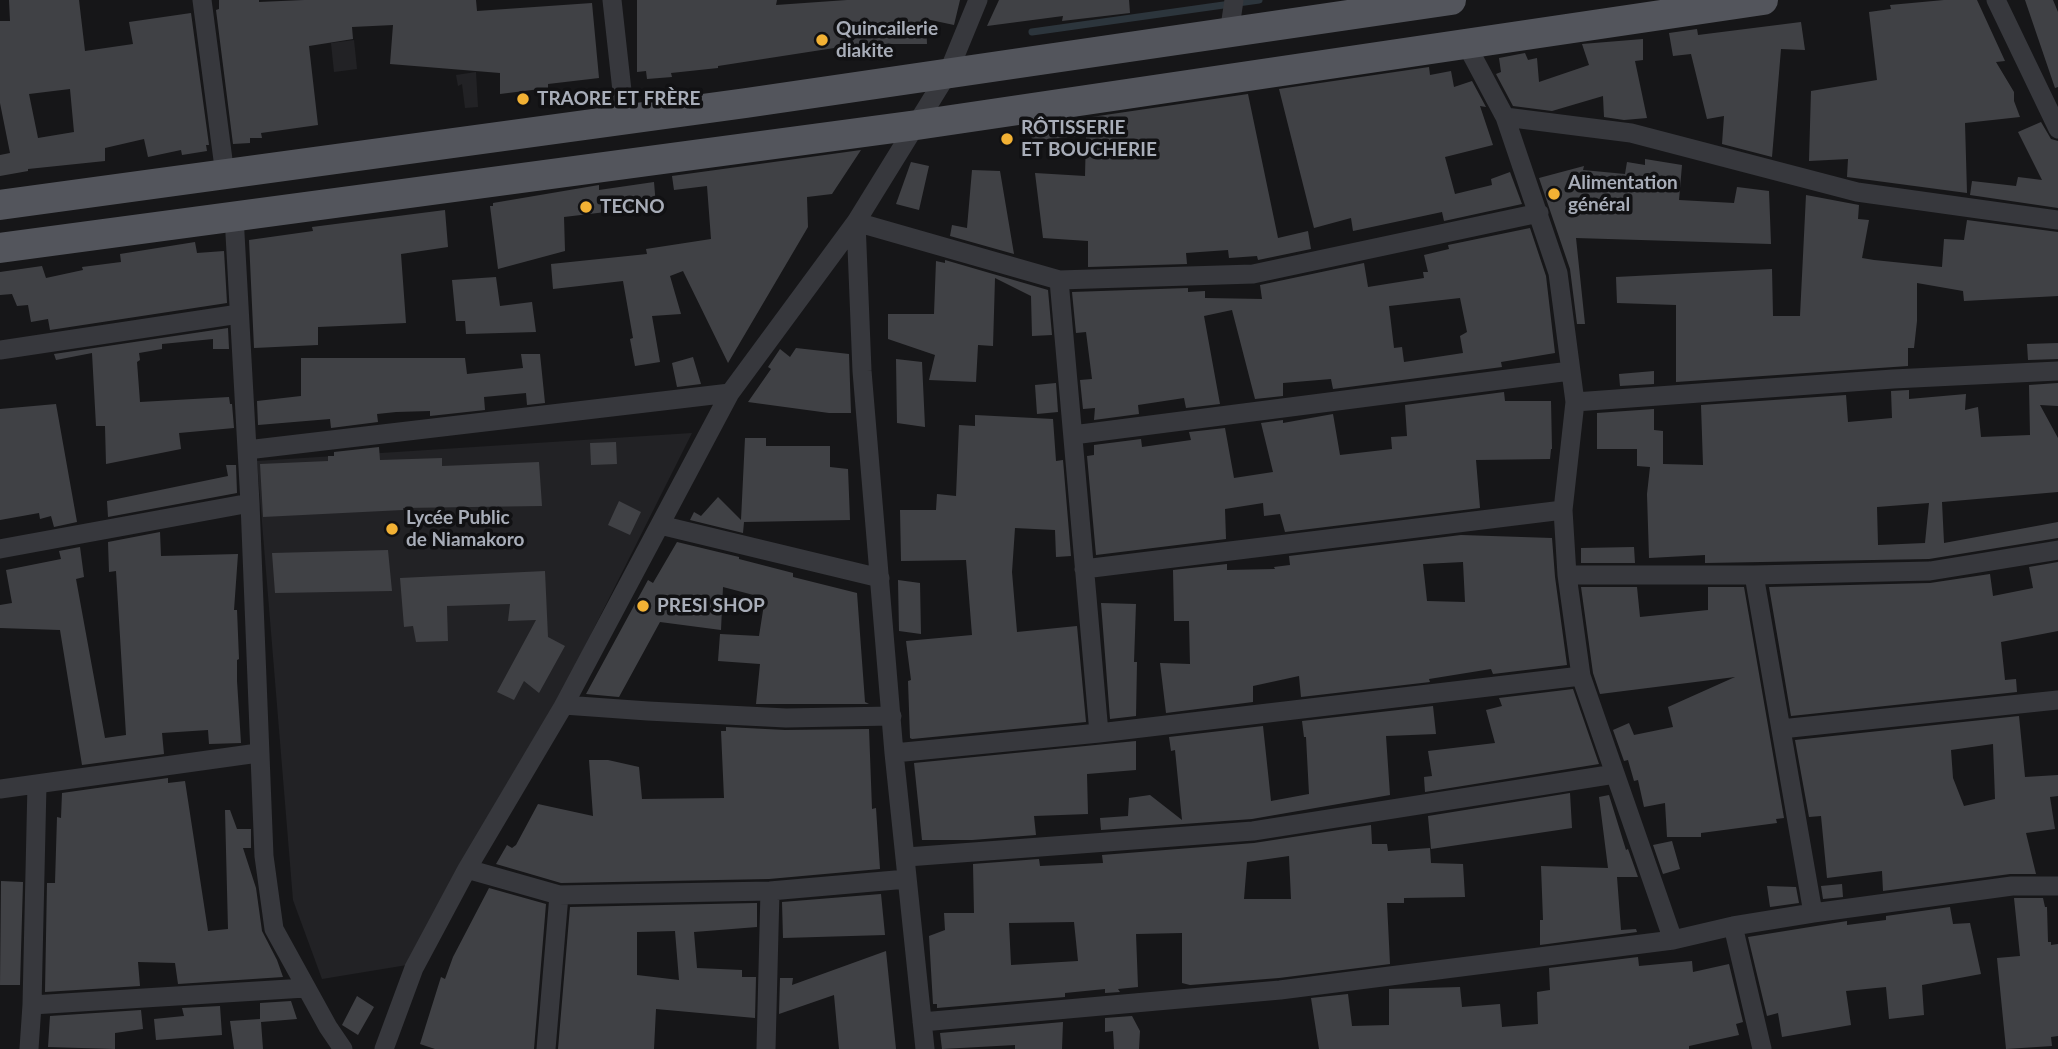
<!DOCTYPE html>
<meta charset="utf-8">
<style>
body{margin:0}
canvas{display:block;background:#161618}
</style>
<canvas width="2058" height="1049"></canvas>
<script>
const c = document.querySelector('canvas').getContext('2d');
c.lineJoin = 'round';
function paint(path, color) { c.fillStyle = color; c.fill(path, 'evenodd'); }
const poly = rows => new Path2D(rows.map(r => 'M' + r).join(''));
function strokePath(path, color, width, dash) { c.strokeStyle = color; c.lineWidth = width; c.lineCap = dash ? 'butt' : 'round'; c.setLineDash(dash || []); c.stroke(path); }
function drawText(font, color, halo, rows, align = 'center') {
  c.font = font + ' Lato,sans-serif'; c.lineWidth = 7; c.setLineDash([]); c.textBaseline = 'middle'; c.strokeStyle = halo; c.fillStyle = color; for (const [text, x, y, turn = 0] of rows) {
    c.save(); c.translate(x, y); c.rotate((+turn || 0) * Math.PI / 180); c.textAlign = isNaN(turn) ? turn : align; if (halo) c.strokeText(text, 0, 0); c.fillText(text, 0, 0); c.restore();
  }
}
const built = poly([
 [354,40,357,69,334,72,331,43],
 [476,72,478,107,465,108,462,84,458,86,456,75],
 [692,433,572,672,413,964,322,979,293,900,257,461]
]);
const stream = poly([
 [1032,32,1259,0]
]);
const building = poly([
 [9,0,79,0,85,51,133,44,129,22,191,13,209,145,206,145,207,151,182,155,181,150,148,157,144,139,105,148,105,161,28,169,28,171,0,176,0,155,10,153,0,103,0,21,10,21],
 [70,89,74,132,38,138,29,94],
 [219,0,259,0,259,2,304,0,476,0,477,11,592,3,599,78,548,84,548,88,500,94,500,73,390,64,393,25,352,27,353,39,309,46,318,125,261,133,262,138,250,138,250,143,233,144,216,10,219,9],
 [637,0,777,0,776,5,847,0,960,0,954,25,926,19,927,44,880,44,880,48,860,49,860,44,718,66,718,68,671,73,672,77,647,79,646,71,637,72],
 [999,0,1129,0,1130,13,1062,21,1063,16,987,26],
 [1944,0,1977,0,2005,61,1996,62,2014,92,2014,101,2020,117,1965,123,1967,193,1847,177,1848,159,1809,161,1811,91,1877,80,1869,12,1891,9,1890,5],
 [2025,0,2053,0,2058,12,2058,87,2055,88],
 [1801,22,1805,50,1781,49,1772,157,1722,144,1724,116,1707,119,1691,54,1673,56,1669,33,1697,29,1698,35],
 [1643,39,1643,60,1635,61,1647,118,1624,120,1604,117,1603,96,1552,111,1513,106,1496,74,1501,72,1499,58,1525,53,1528,60,1537,58,1539,82,1589,65,1582,44],
 [1429,67,1430,75,1451,71,1454,87,1472,81,1486,107,1480,106,1493,145,1445,157,1455,194,1492,185,1491,179,1510,172,1522,204,1444,221,1442,212,1353,231,1351,218,1314,228,1279,89],
 [1248,94,1278,238,1308,231,1311,249,1258,260,1257,256,1229,258,1228,250,1186,253,1187,264,1088,267,1088,241,1043,238,1035,173,1085,176,1086,135,1032,141,1030,126],
 [2041,122,2051,139,2058,141,2058,208,1970,195,1972,181,2016,186,2018,177,2042,180,2018,132],
 [861,150,832,194,807,197,808,227,728,363,683,271,670,276,681,314,652,316,660,362,635,366,630,339,633,338,623,281,553,289,551,264,647,254,646,249,711,239,707,186,674,190,672,176],
 [1645,159,1682,165,1679,200,1734,203,1737,187,1769,191,1771,244,1576,238,1585,324,1577,324,1570,269,1539,178,1584,166,1583,170,1625,174,1627,162,1645,165],
 [911,162,929,166,919,210,896,204],
 [972,170,1000,171,1014,254,950,236,952,225,967,228],
 [654,182,656,206,564,217,565,251,498,269,490,206,493,206,493,203,599,185,599,190],
 [1806,195,1859,205,1858,219,1869,220,1862,258,1874,260,1942,267,1944,239,1964,240,1967,220,2058,232,2058,296,1964,301,1963,291,1917,283,1917,321,1914,348,1908,348,1908,366,1676,382,1676,305,1617,303,1616,277,1772,269,1773,316,1800,316],
 [445,210,448,247,401,254,406,323,318,327,318,345,254,348,249,240,313,231,312,227],
 [1530,228,1546,276,1555,353,1501,362,1502,367,1333,389,1331,379,1283,383,1283,396,1255,399,1232,310,1204,316,1220,404,1186,408,1184,398,1138,405,1139,414,1094,420,1095,408,1083,409,1080,380,1092,379,1086,332,1076,333,1072,292,1188,288,1188,292,1205,291,1205,298,1262,299,1260,285,1364,263,1368,287,1424,278,1423,272,1428,272,1424,255,1449,249,1448,245],
 [1460,298,1467,332,1460,336,1463,353,1404,362,1402,347,1394,348,1389,306],
 [195,242,197,253,224,251,227,303,50,330,48,319,31,322,28,305,17,306,12,294,0,295,0,272,42,266,46,278,83,270,82,267,121,262,120,254],
 [945,260,1048,290,1052,335,1032,336,1031,296,995,278,993,346,978,345,976,382,929,380,935,355,888,339,888,314,934,314,936,261,945,263],
 [496,277,500,306,532,302,536,332,466,334,465,321,456,321,452,280],
 [228,328,229,349,213,349,213,339,162,344,162,349,139,353,140,360,137,362,140,402,229,397,230,404,232,404,234,428,179,433,181,449,106,464,105,426,96,426,92,353,56,360,54,354],
 [2058,343,2058,359,2028,360,2027,344],
 [796,348,849,354,851,413,829,413,748,402,771,369,768,367,780,349,790,357],
 [521,354,540,354,545,403,527,405,526,393,484,397,485,410,430,416,430,411,396,412,377,414,378,422,331,428,330,419,258,425,257,401,301,396,301,358,465,358,467,374,523,368],
 [693,357,701,384,677,387,672,363],
 [896,359,922,362,925,427,897,423],
 [1654,371,1654,384,1620,386,1619,374],
 [1056,383,1058,412,1037,414,1035,385],
 [2058,383,2058,406,2040,405,2058,438,2058,492,1942,502,1944,543,2058,522,2058,538,1929,559,1705,563,1705,555,1649,558,1647,494,1650,467,1637,466,1637,449,1597,449,1597,413,1654,409,1654,430,1663,431,1663,464,1703,465,1701,405,1846,395,1848,422,1892,418,1891,391,1909,390,1909,399,1966,394,1965,410,1978,407,1981,437,2030,435,2029,385],
 [1929,503,1925,543,1878,545,1877,507],
 [1504,392,1505,401,1551,401,1552,449,1551,449,1550,459,1476,460,1480,508,1285,532,1280,514,1264,516,1263,503,1225,509,1226,539,1096,555,1087,456,1094,455,1094,445,1141,439,1142,447,1191,440,1189,432,1225,428,1234,478,1273,472,1261,423,1283,420,1283,423,1333,414,1340,455,1392,449,1391,437,1407,436,1405,405],
 [56,404,77,522,54,527,51,516,40,519,39,513,0,520,0,409],
 [975,415,1053,419,1056,461,1063,460,1071,556,1056,557,1055,530,1015,528,1012,572,1017,632,1077,626,1086,722,912,739,910,738,908,681,911,680,906,641,972,635,966,560,901,561,900,510,936,510,937,494,956,496,959,425,975,426],
 [745,438,766,438,766,446,830,446,830,467,848,469,850,520,744,522,743,533,690,520,694,512,701,516,718,497,741,520],
 [616,442,617,464,591,465,590,443],
 [379,447,380,460,442,458,442,466,539,462,542,506,403,508,403,510,263,517,260,464,328,461,328,456,334,456,334,452],
 [226,465,236,465,237,493,108,517,107,501,228,476],
 [619,501,641,512,630,535,608,525],
 [160,532,161,556,238,554,234,610,237,610,239,659,237,660,237,681,241,743,209,744,208,730,162,733,164,754,82,765,60,630,0,628,0,605,12,603,6,570,61,559,59,551,80,547,84,577,76,579,105,738,126,735,116,571,109,572,108,542],
 [1461,535,1552,538,1555,577,1567,665,1493,674,1491,669,1429,679,1430,682,1301,697,1299,676,1253,686,1253,702,1166,713,1160,663,1190,664,1189,621,1174,621,1173,570,1227,564,1227,570,1275,569,1274,567,1290,565,1289,556],
 [1463,562,1465,602,1427,601,1423,564],
 [677,542,739,557,739,559,793,573,793,577,857,593,865,702,869,704,756,704,760,664,718,661,720,634,759,636,765,598,723,587,721,630,660,622,619,697,586,694,648,580,653,583],
 [1634,547,1635,563,1581,563,1581,548],
 [388,550,392,591,275,593,272,553],
 [2058,562,2058,631,2001,642,2005,680,2016,679,2017,692,1791,716,1769,587,1930,583,1990,574,1993,596,2033,588,2029,567],
 [545,571,548,637,565,646,539,693,524,681,514,700,497,692,536,620,508,621,510,604,447,606,448,641,416,642,413,626,404,627,400,578],
 [898,580,920,583,921,634,899,631],
 [1581,587,1637,587,1640,617,1708,610,1708,587,1744,587,1784,818,1776,819,1777,823,1701,833,1701,837,1667,837,1665,803,1644,807,1638,780,1634,781,1628,760,1624,761,1613,730,1629,723,1634,735,1673,727,1668,707,1735,677,1600,694,1593,673],
 [1101,603,1136,604,1134,662,1137,662,1136,716,1110,719],
 [1573,689,1599,764,1425,792,1424,777,1432,776,1428,751,1495,743,1486,710,1502,706,1499,698],
 [1433,706,1436,734,1386,736,1390,795,1252,819,1101,830,1100,818,1128,816,1129,798,1150,795,1182,820,1175,750,1171,751,1169,737,1263,726,1271,801,1309,794,1306,737,1304,737,1302,721],
 [2019,716,2025,777,2058,775,2058,796,2050,797,2055,829,2026,833,2036,874,2010,874,1883,891,1882,871,1827,878,1821,816,1809,817,1795,740],
 [1993,744,1995,799,1964,806,1953,778,1951,750],
 [726,727,785,730,869,729,872,809,876,808,880,869,769,879,561,883,496,864,507,845,512,848,516,845,538,804,593,816,589,760,608,760,639,767,642,799,724,798,721,731,726,731],
 [1136,741,1136,770,1087,774,1088,814,1034,816,1036,835,972,840,922,840,914,763],
 [168,778,168,783,185,781,208,931,228,929,225,810,230,810,237,829,251,829,251,848,243,848,256,888,262,931,277,960,283,977,178,984,175,963,138,962,140,986,45,992,47,883,55,883,57,817,61,818,62,793],
 [1570,793,1572,828,1431,849,1428,816],
 [1609,795,1626,850,1628,849,1638,877,1617,877,1621,930,1636,929,1637,932,1540,945,1540,920,1543,920,1541,866,1608,868,1599,797],
 [1371,825,1372,844,1387,844,1388,851,1430,848,1431,863,1463,864,1465,897,1404,898,1404,903,1387,903,1390,964,1279,978,1190,985,1182,983,1182,933,1136,934,1138,987,1118,989,1120,992,1105,993,1105,989,1065,993,1065,997,937,1008,937,1004,933,1004,929,936,945,930,944,913,974,913,973,864,1039,859,1040,866,1103,863,1102,855,1254,843],
 [1289,856,1291,899,1244,899,1247,862],
 [1074,922,1078,961,1011,965,1009,923],
 [1672,841,1680,869,1663,874,1653,845],
 [1,881,23,882,20,985,0,985],
 [1842,884,1843,897,1823,899,1821,886],
 [1767,886,1796,887,1799,903,1770,907],
 [489,888,546,904,534,1049,435,1049,420,1044,441,977,445,979,453,957],
 [881,894,885,935,783,938,782,902],
 [2014,898,2043,898,2045,907,2047,907,2048,942,2051,942,2051,945,2058,944,2058,1036,2051,1037,2052,1046,2006,1049,1997,958,2020,956],
 [757,903,757,927,694,932,697,968,742,970,742,977,756,977,755,1018,656,1009,654,1049,558,1049,570,907],
 [675,931,679,980,637,975,637,932],
 [1950,907,1953,924,1970,923,1981,974,1922,985,1924,1015,1889,1019,1886,987,1846,991,1851,1025,1782,1037,1778,1013,1767,1016,1748,937,1847,921,1847,925,1886,920,1886,916],
 [886,951,896,1049,839,1049,834,995,779,1014,780,978,793,978,792,985],
 [1638,957,1639,966,1692,961,1693,972,1729,964,1743,1022,1736,1024,1739,1035,1689,1046,1689,1049,1319,1049,1311,998,1348,994,1352,1026,1389,1025,1389,989,1460,987,1462,1007,1500,1004,1502,1027,1538,1024,1537,992,1550,990,1549,968],
 [357,996,374,1007,358,1035,342,1025],
 [291,1001,297,1019,261,1022,263,1049,234,1049,230,1021,260,1019,260,1003],
 [220,1006,222,1035,156,1040,154,1019,184,1016,182,1008],
 [141,1010,143,1029,115,1033,115,1049,48,1047,50,1016],
 [1132,1016,1140,1031,1139,1049,1114,1049,1113,1031,1105,1032,1105,1018],
 [1063,1022,1062,1049,1015,1049,1015,1045,942,1049,940,1033]
]);
const street = poly([
 [202,0,225,175],
 [612,0,625,118],
 [1996,0,2058,129],
 [1229,34,1234,0],
 [1505,117,1631,133,1857,192,2058,220],
 [234,216,250,503,264,856,274,929,328,1027,343,1049],
 [1059,280,1099,733],
 [0,350,239,314],
 [1575,402,1893,379,2058,371],
 [1073,435,1570,371],
 [247,450,730,393],
 [660,525,880,578],
 [0,549,250,503],
 [1084,569,1563,510],
 [1567,575,1754,575,1930,571,2058,550],
 [1754,575,1813,913],
 [564,705,648,711,786,718,892,716],
 [1781,729,2058,700],
 [894,753,1099,733,1581,676],
 [0,789,258,753],
 [907,857,1253,831,1615,774],
 [467,869,559,895,770,891,907,879],
 [1733,926,1762,1049],
 [1673,940,1733,926,1813,913,2012,886,2058,886],
 [32,1005,305,988],
 [922,1022,1280,990,1673,940,1581,676,1567,575,1563,510,1575,402,1558,273,1505,117,1465,42],
 [29,1049,32,1005,37,784],
 [384,1049,414,968,467,869,564,705,730,393,856,222,948,73,978,0],
 [546,1049,559,895],
 [766,1049,770,891],
 [925,1049,894,753,862,371,856,222,1059,280,1253,274,1539,213]
]);
const primary = poly([
 [0,205,746,103,1451,0],
 [0,248,917,125,1763,0]
]);
const markers = [
 [822,40,7,"#f2b134"],
 [523,99,7,"#f2b134"],
 [1007,139,7,"#f2b134"],
 [1554,194,7,"#f2b134"],
 [586,207,7,"#f2b134"],
 [392,529,7,"#f2b134"],
 [643,606,7,"#f2b134"]
];
const poiNames = [
 ["Quincailerie",836,29],
 ["diakite",836,51],
 ["TRAORE ET FRÈRE",537,99],
 ["RÔTISSERIE",1021,128],
 ["ET BOUCHERIE",1021,150],
 ["Alimentation",1568,183],
 ["général",1568,205],
 ["TECNO",600,207],
 ["Lycée Public",406,518],
 ["de Niamakoro",406,540],
 ["PRESI SHOP",657,606]
];
paint(built, '#222225');
strokePath(stream, '#2c353c', 7);
paint(building, '#404145');
strokePath(street, '#37383d', 19);
strokePath(primary, '#53555c', 30);
for (const [x, y, r, color] of markers) { const dot = new Path2D(); dot.arc(x, y, r, 0, 2 * Math.PI); c.fillStyle = color; c.fill(dot); strokePath(dot, '#111113', 2.5); }
drawText('bold 19px', '#a8adb8', '#111113', poiNames, 'left');
</script>
